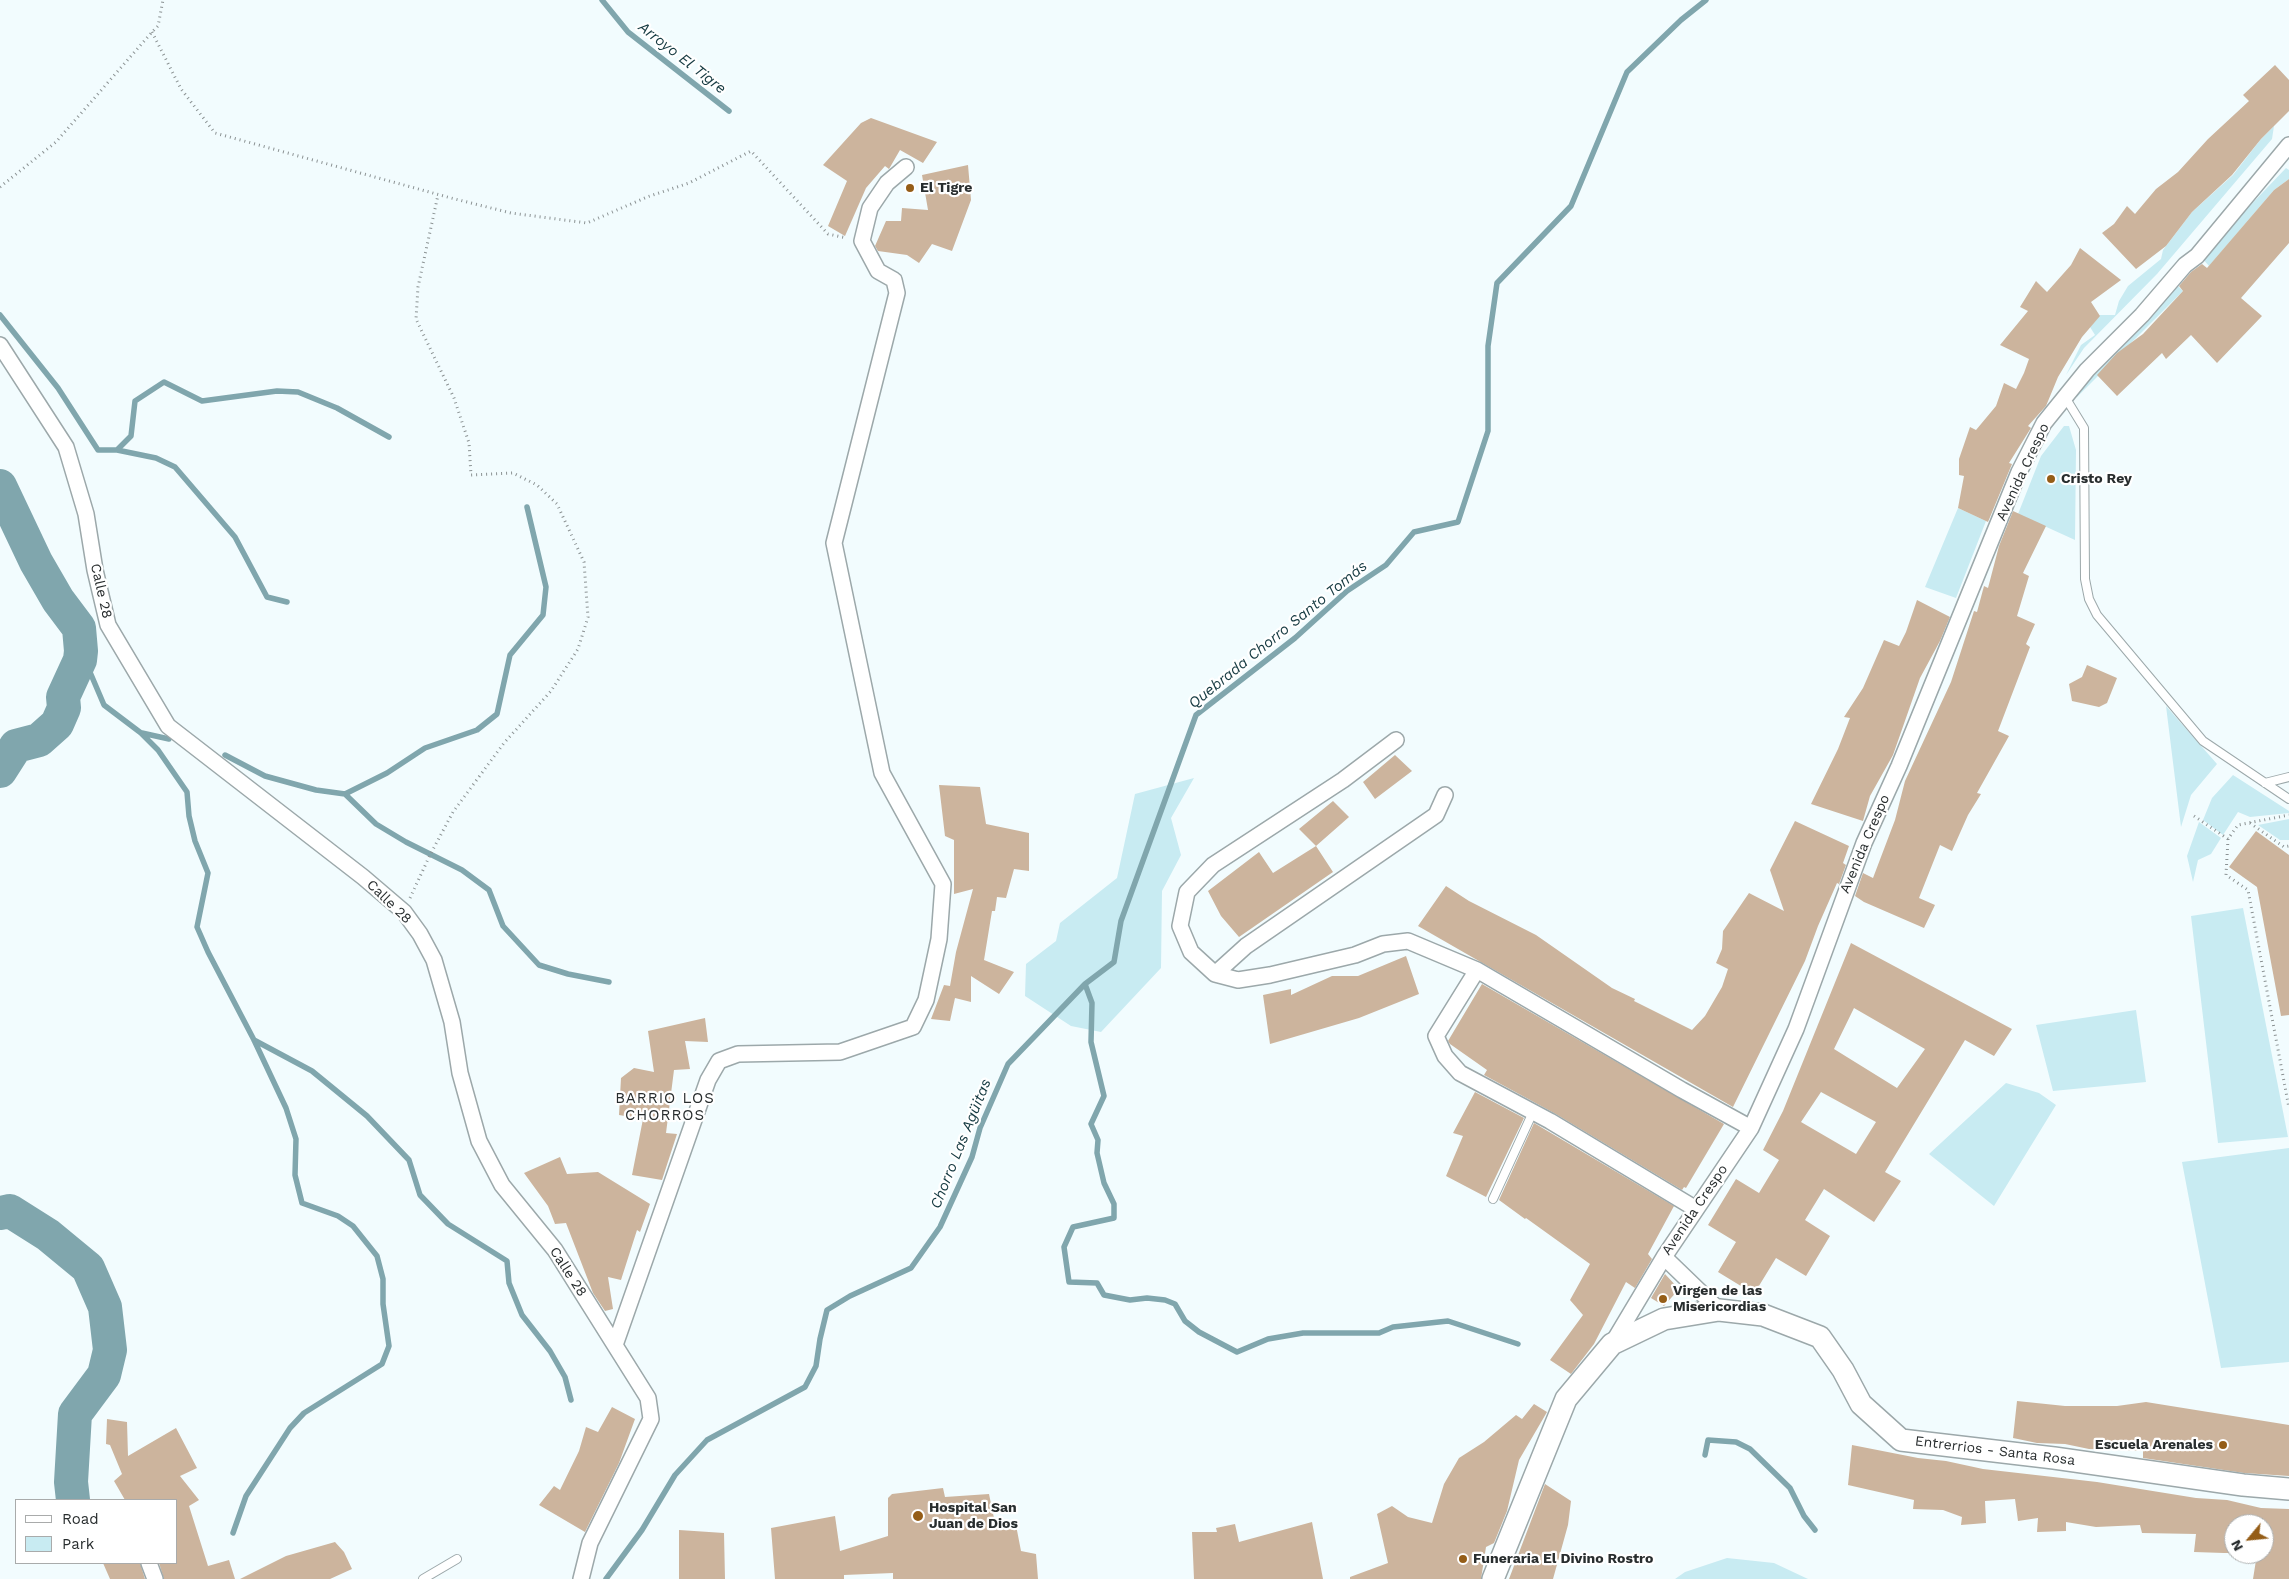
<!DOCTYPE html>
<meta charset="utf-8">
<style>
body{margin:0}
#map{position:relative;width:2289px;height:1579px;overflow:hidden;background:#f2fcfe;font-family:"Work Sans",sans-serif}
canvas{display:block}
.legend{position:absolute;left:15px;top:1499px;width:162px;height:65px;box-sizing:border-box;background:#fff;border:1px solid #a9abab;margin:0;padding:6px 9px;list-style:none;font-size:15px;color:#282d2e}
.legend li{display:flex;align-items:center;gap:10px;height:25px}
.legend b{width:25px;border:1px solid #a9abab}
.north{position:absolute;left:2224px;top:1514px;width:50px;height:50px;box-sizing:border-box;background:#fff;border:1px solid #a9abab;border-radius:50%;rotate:242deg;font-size:14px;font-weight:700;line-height:20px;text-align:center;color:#282d2e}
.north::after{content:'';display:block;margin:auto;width:18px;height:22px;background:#955d17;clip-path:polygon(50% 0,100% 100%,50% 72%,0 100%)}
</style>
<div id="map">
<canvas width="2289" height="1579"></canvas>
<ul class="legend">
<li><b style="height:6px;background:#fff"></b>Road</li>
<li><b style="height:14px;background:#c8ebf2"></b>Park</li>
</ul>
<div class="north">N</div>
</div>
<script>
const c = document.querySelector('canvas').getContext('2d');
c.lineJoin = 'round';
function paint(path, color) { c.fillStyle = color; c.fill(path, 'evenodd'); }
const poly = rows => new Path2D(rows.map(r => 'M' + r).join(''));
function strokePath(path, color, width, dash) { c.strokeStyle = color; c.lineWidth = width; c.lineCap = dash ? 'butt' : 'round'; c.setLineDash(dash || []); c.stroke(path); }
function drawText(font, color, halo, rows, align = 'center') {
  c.font = font + ' "Work Sans",sans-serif'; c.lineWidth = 4.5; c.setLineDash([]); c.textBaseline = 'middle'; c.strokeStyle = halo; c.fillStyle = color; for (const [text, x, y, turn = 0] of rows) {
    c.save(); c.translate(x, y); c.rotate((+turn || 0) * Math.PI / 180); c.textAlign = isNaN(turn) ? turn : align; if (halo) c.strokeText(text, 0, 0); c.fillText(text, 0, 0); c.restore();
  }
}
const green = poly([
 [2274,126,2272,139,2157,274,2084,348,2066,375,2081,345,2095,335,2090,327,2100,315,2115,315,2119,301,2128,286,2161,259,2163,250,2192,212,2233,175,2261,139],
 [2286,168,2289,170,2289,179,2274,190,2209,266,2201,257],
 [2173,281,2183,291,2076,398,2087,370],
 [2064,426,2069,426,2076,450,2075,540,2018,514,2041,456],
 [1958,508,1986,521,1956,598,1925,587],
 [2166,706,2217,764,2191,795,2181,827],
 [2233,775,2289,811,2289,813,2250,817,2238,812,2223,835,2203,820,2212,798],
 [1194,778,1171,818,1181,855,1162,891,1161,968,1101,1032,1071,1026,1025,996,1026,964,1056,941,1060,923,1117,878,1135,794],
 [2289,819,2289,840,2280,840,2258,825],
 [2199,822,2221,838,2211,854,2198,860,2193,882,2187,856],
 [2243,908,2288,1137,2218,1143,2191,916],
 [2136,1010,2146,1082,2053,1091,2036,1025],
 [2006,1083,2039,1093,2056,1105,1994,1206,1929,1154],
 [2289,1148,2289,1362,2221,1368,2182,1162],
 [1727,1558,1774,1563,1808,1579,1675,1579,1685,1572]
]);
const stream = poly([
 [602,0,628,32,729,111],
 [0,315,58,388,98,450,117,450,131,436,135,401,164,382,202,401,277,391,298,392,337,408,389,437],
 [117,450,156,458,175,467,235,537,267,597,287,602],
 [81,651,104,705,141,733,158,750,187,792,189,816,195,841,208,873,197,927,208,952,254,1040,286,1108,296,1139,295,1175,302,1203,338,1216,353,1226,377,1256,383,1279,383,1304,389,1346,382,1364,304,1413,290,1428,246,1496,233,1533],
 [142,733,169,739],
 [225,755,265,776,316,790,345,794,387,773,425,748,477,730,497,714,510,655,543,615,546,587,527,507],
 [345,794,376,824,406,842,462,870,489,890,503,926,539,965,568,974,609,982],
 [254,1040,312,1071,367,1116,409,1160,420,1195,448,1224,507,1261,509,1283,522,1315,550,1351,565,1377,571,1400],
 [1518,1344,1448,1321,1393,1327,1379,1333,1303,1333,1268,1339,1237,1352,1199,1332,1185,1321,1175,1304,1165,1300,1147,1298,1130,1300,1104,1295,1097,1283,1069,1282,1064,1247,1073,1227,1114,1218,1114,1204,1104,1183,1097,1153,1098,1140,1091,1124,1104,1096,1091,1042,1092,1003,1085,984,1114,962,1121,921,1196,715,1295,638,1347,591,1386,565,1414,532,1458,522,1488,431,1488,346,1497,283,1571,206,1627,72,1681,20,1706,0],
 [1705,1455,1708,1440,1736,1442,1750,1449,1790,1488,1804,1516,1815,1530],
 [606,1579,642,1530,675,1475,707,1440,805,1387,816,1366,820,1339,827,1310,850,1296,911,1268,940,1227,972,1157,980,1128,1008,1064,1085,984]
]);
const river = poly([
 [0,486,36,562,58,600,79,628,81,651,80,660,63,697,64,708,57,724,39,740,16,746,0,771],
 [0,1213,10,1211,48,1235,88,1268,105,1307,110,1350,104,1375,75,1414,71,1482,73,1500]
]);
const building = poly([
 [2275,65,2289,80,2289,111,2261,139,2232,175,2192,212,2166,246,2136,269,2102,233,2114,224,2127,206,2135,214,2156,189,2178,172,2208,139,2249,101,2243,95],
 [871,118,937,142,923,163,900,150,889,169,885,166,866,188,845,236,828,226,847,181,823,165,861,123],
 [968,165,971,200,952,251,932,244,919,263,907,255,878,251,875,246,886,221,901,221,902,208,928,210,922,175],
 [2289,179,2289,243,2241,298,2262,316,2217,363,2191,335,2166,359,2162,353,2117,396,2097,375,2117,353,2143,334,2183,291,2179,286,2191,272,2202,264,2207,268,2274,190],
 [2080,248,2121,280,2091,302,2100,316,2082,337,2058,377,2046,406,2028,426,2031,428,2009,463,2012,464,1988,522,1958,508,1964,476,1959,475,1959,459,1970,427,1976,430,1996,406,2004,383,2016,389,2024,373,2029,359,2000,345,2028,311,2020,307,2036,281,2047,292,2071,265],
 [2013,511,2046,526,2023,573,2029,576,2017,616,2035,624,2026,644,2030,647,1998,731,2009,736,1977,793,1981,794,1968,815,1952,851,1940,845,1919,898,1935,905,1924,928,1864,902,1855,896,1863,873,1873,878,1895,820,1905,781,1951,682,1974,611,1977,612,1984,586,1988,588,1999,546],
 [1917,600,1950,617,1940,641,1920,678,1893,755,1870,796,1863,821,1811,804,1838,749,1850,718,1844,717,1863,688,1884,640,1899,646,1906,632],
 [2087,665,2117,678,2107,703,2099,707,2072,701,2069,684,2082,677],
 [1395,755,1412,771,1375,799,1363,782],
 [939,785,980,787,986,824,1029,833,1029,871,1014,869,1006,898,997,897,995,911,992,911,984,960,1014,972,999,994,971,976,971,1002,955,998,950,1021,931,1019,944,985,950,986,956,952,973,889,954,894,954,840,945,836],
 [1333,801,1349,817,1316,846,1299,829],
 [1795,821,1849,846,1843,863,1846,865,1839,884,1837,883,1818,926,1805,961,1733,1107,1418,926,1446,886,1469,901,1536,935,1612,988,1635,999,1634,1001,1692,1030,1705,1016,1722,987,1728,969,1716,963,1722,949,1723,931,1749,893,1784,911,1770,870],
 [2256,831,2289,855,2289,1015,2281,1016,2257,887,2229,867],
 [1316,846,1333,872,1239,937,1221,916,1208,891,1259,852,1273,873],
 [1851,943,2012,1029,1994,1056,1965,1040,1885,1172,1901,1181,1874,1222,1824,1189,1805,1220,1830,1236,1806,1276,1776,1258,1754,1294,1718,1272,1736,1242,1708,1225,1736,1179,1759,1193,1779,1160,1763,1150,1783,1111],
 [1854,1008,1925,1049,1897,1088,1834,1049],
 [1821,1092,1876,1122,1856,1154,1801,1122],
 [1406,956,1419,994,1359,1018,1270,1044,1263,995,1291,989,1291,995,1332,976,1358,976],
 [1482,984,1724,1124,1686,1188,1684,1187,1682,1190,1554,1113,1484,1075,1487,1070,1450,1044,1448,1041],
 [705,1018,708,1042,685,1041,690,1069,674,1070,666,1133,677,1134,662,1180,632,1175,643,1119,619,1115,621,1078,634,1068,654,1072,648,1031],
 [1475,1092,1524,1118,1486,1197,1446,1176,1463,1136,1453,1133],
 [1534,1123,1674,1206,1648,1254,1652,1259,1635,1288,1626,1282,1594,1344,1571,1374,1550,1360,1583,1315,1570,1300,1590,1264,1526,1218,1525,1219,1499,1200],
 [560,1157,567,1174,598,1172,650,1204,640,1232,637,1230,621,1280,608,1277,613,1309,605,1311,593,1293,566,1223,555,1224,548,1206,524,1173],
 [1665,1274,1679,1289,1664,1306,1651,1298],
 [2017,1401,2065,1406,2117,1406,2146,1402,2289,1425,2289,1476,2244,1473,2143,1458,2143,1451,2089,1449,2065,1444,2037,1443,2013,1438],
 [1534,1404,1547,1412,1519,1460,1507,1511,1494,1543,1486,1547,1481,1579,1350,1579,1350,1577,1388,1563,1377,1514,1392,1506,1408,1517,1432,1523,1444,1484,1459,1458,1484,1442,1516,1415,1522,1419],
 [612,1407,635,1419,619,1463,585,1532,539,1505,554,1486,560,1490,579,1451,586,1427,598,1432],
 [107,1419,127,1422,128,1456,176,1428,197,1468,180,1476,199,1500,189,1506,208,1566,229,1560,235,1579,164,1579,159,1563,176,1563,176,1500,125,1500,114,1481,122,1474,110,1445,106,1444],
 [1852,1445,1918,1458,1946,1461,1983,1469,2097,1482,2196,1498,2227,1500,2261,1508,2289,1509,2289,1579,2253,1579,2257,1554,2264,1554,2264,1524,2234,1524,2234,1553,2224,1553,2194,1552,2196,1534,2142,1533,2140,1525,2096,1527,2066,1522,2066,1531,2037,1532,2038,1518,2018,1521,2015,1499,1985,1501,1986,1523,1961,1525,1962,1517,1943,1510,1913,1509,1914,1500,1848,1485],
 [1545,1484,1571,1501,1568,1525,1553,1579,1509,1579],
 [943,1488,945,1497,989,1494,995,1523,1015,1520,1021,1551,1036,1554,1038,1579,893,1579,893,1573,844,1575,844,1579,775,1579,771,1528,835,1516,840,1551,888,1536,888,1498,892,1494],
 [1312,1522,1323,1579,1194,1579,1192,1532,1217,1532,1216,1528,1235,1524,1239,1542],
 [679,1530,724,1533,725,1579,679,1579],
 [335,1542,344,1552,352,1569,330,1579,240,1579,286,1556],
 [103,1563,140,1563,145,1579,110,1579]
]);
const path = poly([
 [152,32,181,89,215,133,451,198,511,213,587,223,647,197,689,183,751,151,828,234,847,238],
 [0,187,56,142,152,32,158,26,163,0],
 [2194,816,2228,839,2238,825,2289,815],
 [2250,823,2284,847,2289,846],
 [2228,839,2226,875,2248,890,2289,1108],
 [410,898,430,855,453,812,504,743,551,691,578,649,588,617,584,562,557,504,537,485,513,473,471,475,469,443,454,398,416,319,418,287,438,195]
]);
const lane = poly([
 [2065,397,2084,428,2085,579,2089,599,2097,615,2203,741,2289,799],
 [2265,783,2289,777],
 [1493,1199,1533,1112],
 [423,1579,457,1559]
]);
const street = poly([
 [0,345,66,447,86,514,95,570,108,625,168,726,363,877,404,912,420,934,434,960,452,1022,460,1073,479,1141,502,1185,555,1250,648,1398,651,1419,590,1543,581,1579],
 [1396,740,1343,780,1213,865,1187,892,1180,926,1191,952,1215,974,1238,980,1270,975,1355,955,1383,944,1408,941,1477,970,1682,1090,1751,1128],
 [1477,970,1436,1036,1445,1056,1460,1073,1550,1121,1696,1209],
 [1215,974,1246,946,1436,815,1445,795],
 [1664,1257,1719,1310],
 [1612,1344,1664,1257,1751,1128,1796,1029,1864,843,1899,766,2019,472,2044,423,2087,370,2142,315,2185,265,2197,256,2289,145],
 [615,1345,708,1080,719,1061,738,1054,840,1052,913,1027,926,1000,939,939,943,884,882,773,834,543,897,293,894,280,878,271,862,241,870,208,887,183,906,167],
 [149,1563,155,1579]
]);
const secondary = poly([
 [1493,1579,1566,1399,1612,1344,1664,1319,1719,1310,1763,1315,1820,1337,1843,1370,1861,1404,1901,1440,2054,1458,2243,1485,2289,1489]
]);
const markers = [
 [910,188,5,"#955d17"],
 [2051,479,5,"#955d17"],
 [1663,1299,5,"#955d17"],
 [2223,1445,5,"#955d17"],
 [918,1516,6,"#955d17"],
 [1463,1559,5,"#955d17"]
];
const poiNames = [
 ["El Tigre",920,188],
 ["Cristo Rey",2061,479],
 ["Virgen de las",1673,1291],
 ["Misericordias",1673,1307],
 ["Escuela Arenales",2213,1445,"right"],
 ["Hospital San",929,1508],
 ["Juan de Dios",929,1524],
 ["Funeraria El Divino Rostro",1473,1559]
];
const streetNames = [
 ["Avenida Crespo",2023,472,-65],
 ["Calle 28",101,591,77],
 ["Avenida Crespo",1865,844,-67],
 ["Calle 28",389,902,44],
 ["Avenida Crespo",1695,1210,-56],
 ["Calle 28",568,1272,57],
 ["Entrerrios - Santa Rosa",1995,1451,7]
];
const waterNames = [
 ["Arroyo El Tigre",682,58,38],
 ["Quebrada Chorro Santo Tomás",1278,635,-39],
 ["Chorro Las Agüitas",961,1144,-68]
];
const neighbourhoodNames = [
 ["BARRIO LOS",665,1099],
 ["CHORROS",665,1116]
];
paint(green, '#c8ebf2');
strokePath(stream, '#80a6ad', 5.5);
strokePath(river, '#80a6ad', 34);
paint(building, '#ccb49d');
strokePath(lane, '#9ca8aa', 10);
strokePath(street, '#9ca8aa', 18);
strokePath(secondary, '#9ca8aa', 24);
strokePath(path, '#8b9293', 3, [1, 4]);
strokePath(lane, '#fff', 8);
strokePath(street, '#fff', 15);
strokePath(secondary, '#fff', 21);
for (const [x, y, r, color] of markers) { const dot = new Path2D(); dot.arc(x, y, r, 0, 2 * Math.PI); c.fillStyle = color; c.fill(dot); strokePath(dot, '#fff', 2); }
drawText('bold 14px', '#282d2e', '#fff', poiNames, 'left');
drawText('14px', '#282d2e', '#fff', streetNames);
drawText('italic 15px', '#143940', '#fff', waterNames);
c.letterSpacing = '1px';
drawText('15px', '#282d2e', '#fff', neighbourhoodNames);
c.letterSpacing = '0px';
</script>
